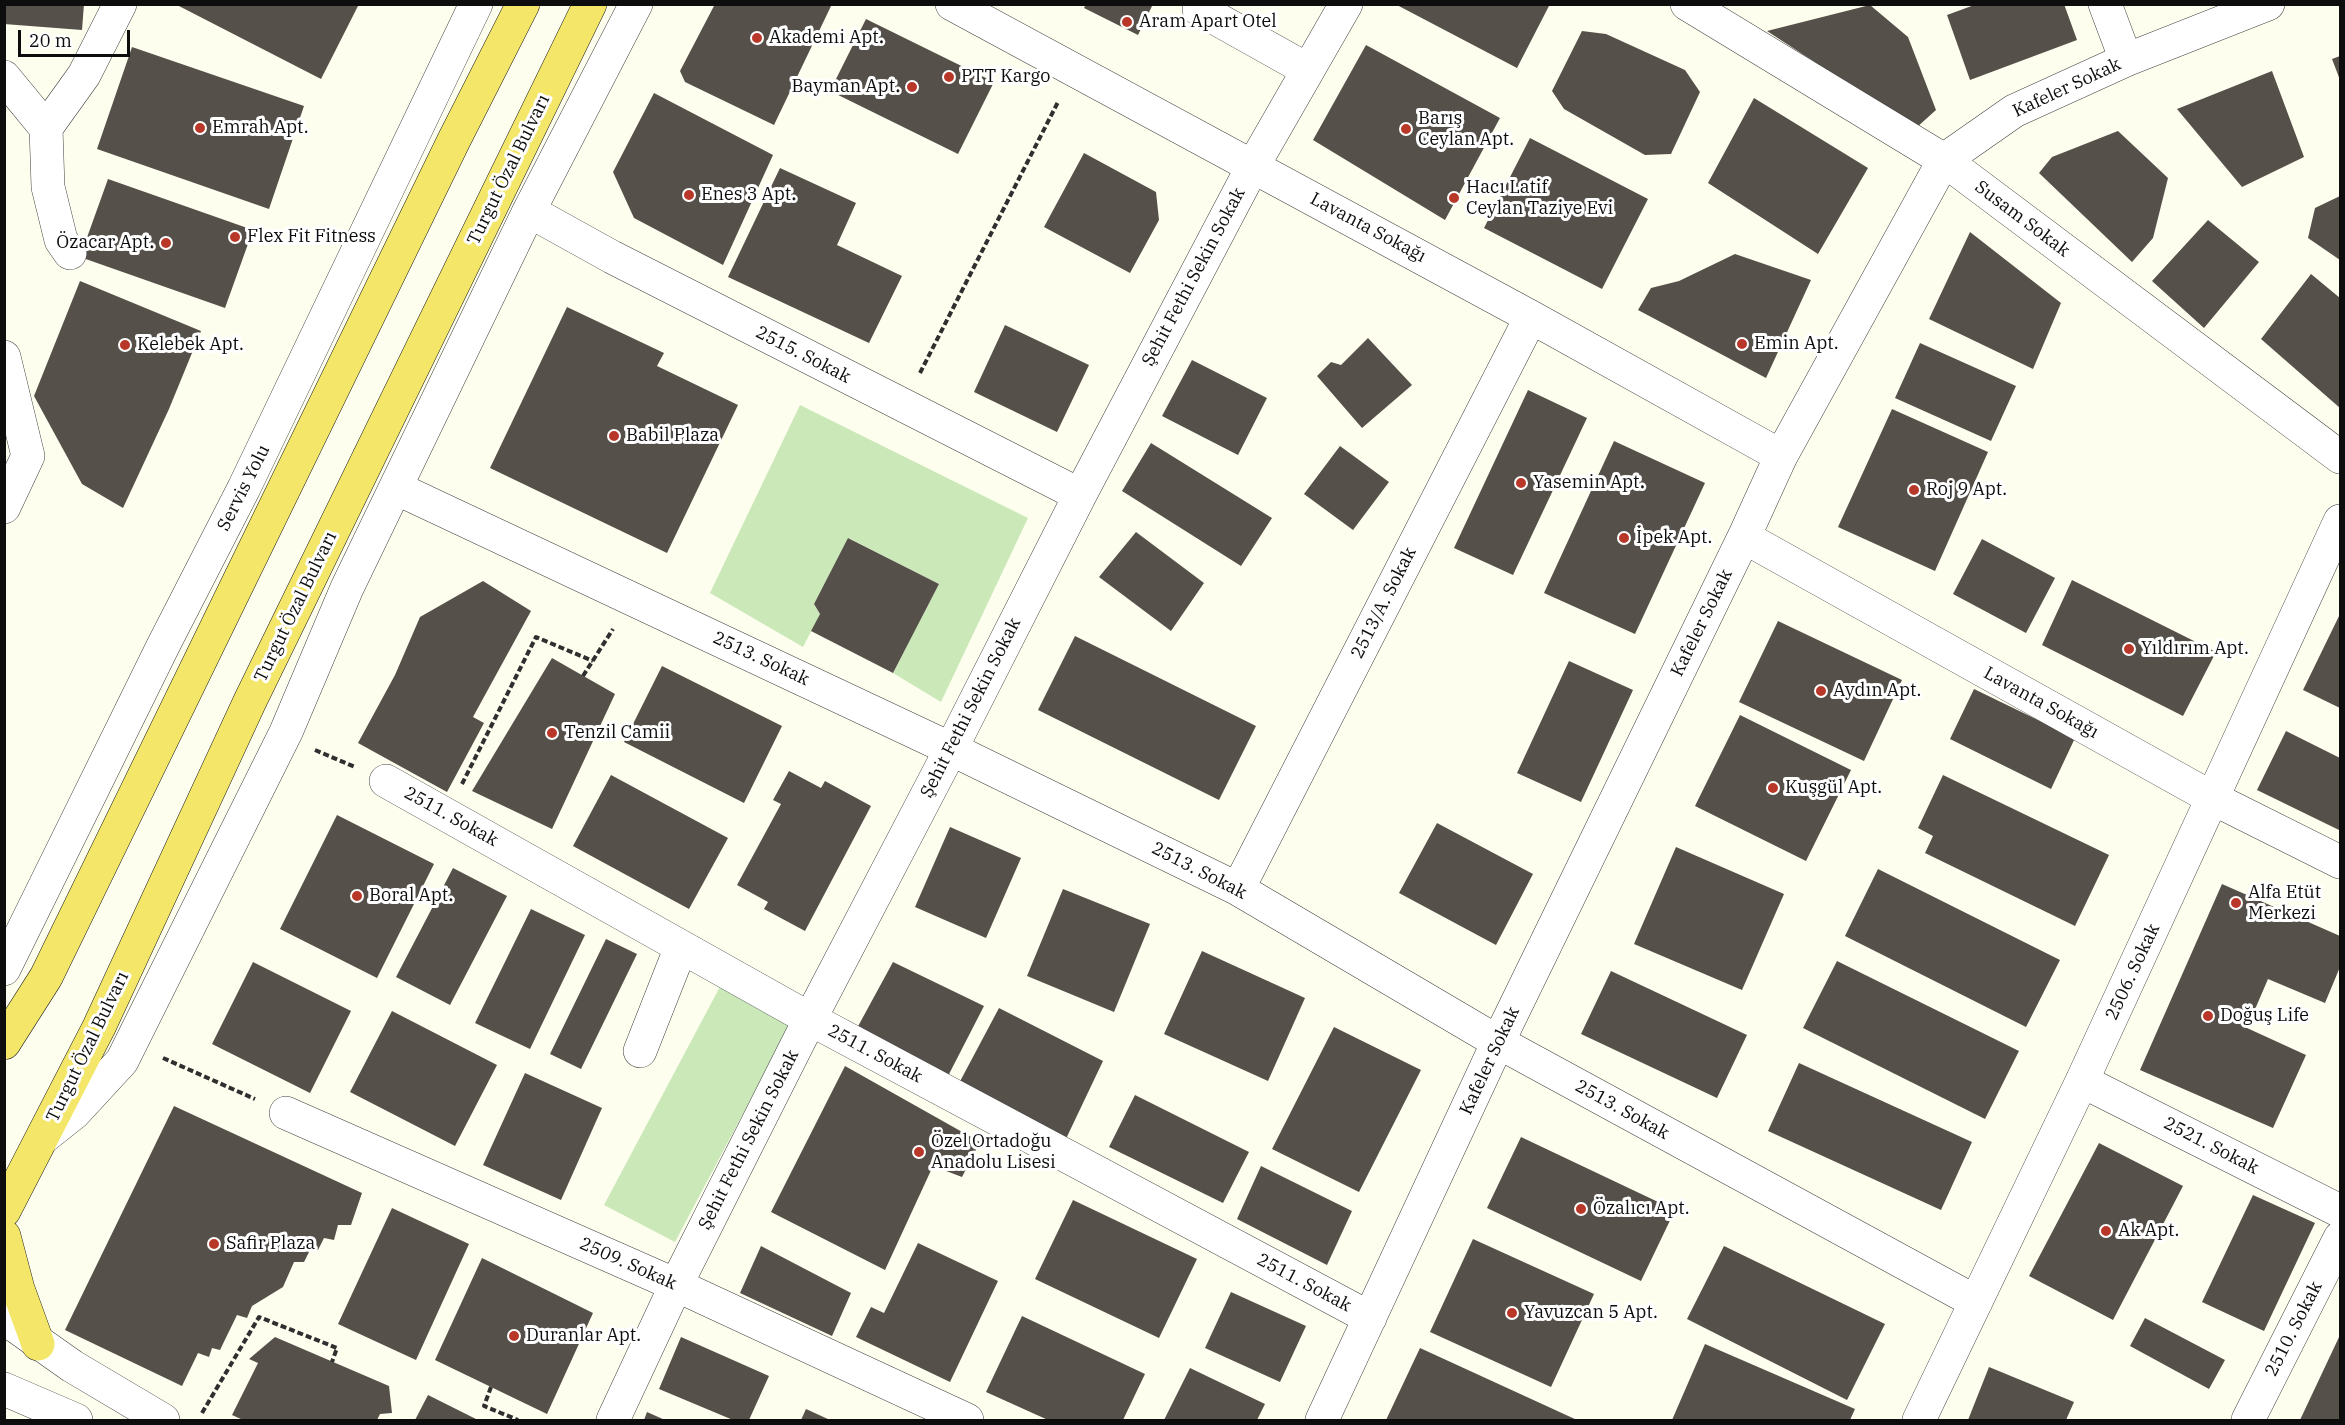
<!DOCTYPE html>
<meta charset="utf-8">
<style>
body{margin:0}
#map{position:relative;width:2345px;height:1425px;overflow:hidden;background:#fefeee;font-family:"IBM Plex Serif",serif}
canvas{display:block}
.frame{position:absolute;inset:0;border:6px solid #0d0d0d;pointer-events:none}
.scale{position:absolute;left:18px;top:30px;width:112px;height:27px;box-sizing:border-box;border:3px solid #0d0d0d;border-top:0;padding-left:8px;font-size:18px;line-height:21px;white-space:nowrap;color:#0d0d0d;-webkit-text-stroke:4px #fff;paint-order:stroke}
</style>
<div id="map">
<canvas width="2345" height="1425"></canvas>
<div class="frame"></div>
<div class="scale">20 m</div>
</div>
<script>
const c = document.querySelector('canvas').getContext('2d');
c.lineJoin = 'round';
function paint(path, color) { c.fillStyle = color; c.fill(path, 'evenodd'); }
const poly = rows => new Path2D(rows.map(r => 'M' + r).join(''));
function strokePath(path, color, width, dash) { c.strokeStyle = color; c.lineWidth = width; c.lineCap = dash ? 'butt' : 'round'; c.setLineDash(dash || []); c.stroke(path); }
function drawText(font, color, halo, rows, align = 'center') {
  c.font = font + ' "IBM Plex Serif",serif'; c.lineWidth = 6; c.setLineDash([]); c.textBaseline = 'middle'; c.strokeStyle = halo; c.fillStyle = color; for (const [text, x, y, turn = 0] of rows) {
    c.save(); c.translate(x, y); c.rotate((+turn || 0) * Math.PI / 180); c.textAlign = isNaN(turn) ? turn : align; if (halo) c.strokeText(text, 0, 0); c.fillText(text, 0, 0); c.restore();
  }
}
const green = poly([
 [800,405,1028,518,941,702,893,673,939,584,849,538,814,604,820,614,803,647,710,593],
 [723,981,792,1021,675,1242,604,1205]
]);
const building = poly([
 [4,4,84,4,82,30,4,24],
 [175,4,359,4,321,79],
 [715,4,832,4,774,125,685,82,680,71],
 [1086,4,1153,4,1138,35,1084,8],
 [1395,4,1550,4,1517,68],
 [1977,4,2064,4,2077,40,1970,80,1947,15],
 [1870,5,1908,37,1936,110,1916,128,1767,31],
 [866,19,994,82,958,154,830,91],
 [1582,31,1606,34,1685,70,1700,92,1671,154,1645,155,1564,109,1552,91],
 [1366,45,1500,118,1445,220,1313,140],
 [132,47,304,106,269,209,97,149],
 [2340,56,2340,80,2332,59],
 [2272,71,2304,157,2242,187,2177,109],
 [654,93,773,155,723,265,634,218,613,172],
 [1754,98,1868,168,1818,254,1708,183],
 [2118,131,2168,178,2153,238,2132,262,2039,173,2052,157],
 [1530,138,1648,199,1602,289,1484,228],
 [1084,153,1156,192,1159,220,1130,273,1044,227],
 [780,168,856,203,837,245,902,276,869,343,728,277],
 [108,179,253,230,225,308,80,257],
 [2340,196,2340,260,2308,238,2315,208],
 [2208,220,2259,262,2204,328,2152,281],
 [1970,232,2061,303,2033,369,1929,319],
 [1735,254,1811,280,1766,378,1638,310,1651,288,1679,281],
 [2311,274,2340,298,2340,408,2261,339],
 [80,281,201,331,169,409,123,508,82,484,34,396],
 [567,307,664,353,657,366,738,405,667,553,490,468],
 [1005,325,1089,365,1057,432,974,392],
 [1368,338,1412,385,1362,428,1317,376,1331,362,1341,365],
 [1920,343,2016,386,1991,441,1895,398],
 [1192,360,1267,398,1238,455,1162,416],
 [1528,390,1587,418,1513,575,1454,548],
 [1892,409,1988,452,1935,571,1838,527],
 [1614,441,1705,483,1635,634,1544,593],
 [1151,443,1272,518,1241,566,1122,491],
 [1340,446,1389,482,1353,530,1304,494],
 [1136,532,1204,583,1171,631,1099,577],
 [848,538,939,584,893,673,811,631,820,614,814,604],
 [1982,539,2055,578,2026,633,1953,594],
 [2072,580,2216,652,2183,716,2042,645],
 [483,581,531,611,473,717,484,723,447,792,358,743,395,675,420,617],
 [2340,614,2340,708,2303,690],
 [1778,621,1902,680,1864,761,1739,702],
 [1075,636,1256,726,1219,800,1038,710],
 [552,658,615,694,552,829,472,791],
 [1569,661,1633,690,1581,802,1517,773],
 [662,666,782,726,744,803,624,742],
 [1974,689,2075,738,2051,789,1950,739],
 [1740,715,1851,770,1806,861,1695,806],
 [2286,731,2340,758,2339,830,2257,790],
 [789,771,821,788,825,781,871,806,805,931,764,909,768,902,737,885,781,804,773,800],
 [611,775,728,838,689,909,573,846],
 [1943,775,2109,855,2075,926,1925,853,1933,836,1918,828],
 [337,815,434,864,377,978,280,929],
 [1437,823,1533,874,1496,945,1399,893],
 [950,827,1021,858,986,938,915,907],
 [1676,847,1784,894,1742,990,1634,944],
 [453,868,507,896,450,1005,396,977],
 [1878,869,2060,960,2026,1027,1845,936],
 [2222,884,2340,936,2340,967,2325,1003,2268,979,2247,1028,2306,1055,2273,1128,2140,1070],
 [1063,889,1150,924,1114,1012,1027,976],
 [531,909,585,935,530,1049,475,1023],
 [606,939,637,954,581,1069,550,1054],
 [1202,951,1305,998,1268,1081,1164,1034],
 [1837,961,2019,1051,1985,1119,1803,1028],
 [253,962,351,1011,310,1093,212,1044],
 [893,962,984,1006,947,1078,856,1030],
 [1611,971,1747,1035,1717,1098,1581,1034],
 [999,1008,1103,1061,1064,1143,957,1087],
 [392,1011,497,1065,455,1146,350,1092],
 [1334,1027,1421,1070,1359,1192,1272,1149],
 [1799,1063,1972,1142,1941,1210,1768,1131],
 [845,1066,980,1142,962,1177,933,1166,885,1270,771,1212],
 [525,1073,602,1108,561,1200,483,1165],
 [1135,1095,1249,1152,1223,1203,1109,1147],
 [174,1106,362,1193,351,1225,338,1225,334,1240,324,1238,318,1250,311,1248,304,1262,294,1262,283,1287,252,1306,247,1318,237,1315,220,1350,212,1348,209,1357,198,1353,182,1386,65,1330],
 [1521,1137,1675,1210,1641,1281,1487,1208],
 [2099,1143,2183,1186,2113,1320,2029,1276],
 [1261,1166,1352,1211,1327,1265,1237,1219],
 [2253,1195,2315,1223,2264,1331,2202,1302],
 [1073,1200,1197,1259,1159,1338,1035,1279],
 [392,1208,469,1244,416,1360,338,1324],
 [1473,1239,1594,1294,1551,1387,1430,1332],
 [918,1243,998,1281,950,1382,856,1337,871,1307,884,1313],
 [761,1246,851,1293,832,1336,740,1293],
 [1724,1246,1885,1324,1847,1400,1687,1319],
 [482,1258,593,1313,547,1414,435,1360],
 [1231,1292,1306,1326,1280,1382,1205,1348],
 [1022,1316,1145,1374,1123,1420,1048,1420,986,1392],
 [2145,1318,2225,1360,2209,1389,2130,1346],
 [2340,1335,2340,1420,2300,1420],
 [275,1337,389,1386,392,1413,380,1414,377,1420,243,1420,232,1415,258,1363,249,1359],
 [681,1337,769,1376,749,1420,733,1420,659,1389],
 [1705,1344,1855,1409,1850,1420,1672,1420],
 [1420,1348,1577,1420,1386,1420],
 [1989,1367,2074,1402,2066,1420,1968,1420],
 [1190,1368,1265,1404,1257,1420,1164,1420],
 [428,1395,478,1420,415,1420],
 [806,1409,830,1420,801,1420],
 [647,1412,665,1420,644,1420]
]);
const path = poly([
 [920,373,1058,102],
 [583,676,613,629],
 [315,750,355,767],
 [462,784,536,637,593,661],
 [163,1058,255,1099],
 [491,1387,484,1406,518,1420],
 [202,1413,259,1317,337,1348,332,1362]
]);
const minor = poly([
 [952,4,1531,317,1781,456],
 [1687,4,1944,160,2340,457],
 [2105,4,2126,60],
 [1199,9,1308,70],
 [4,77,46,128,48,187,61,240,70,253],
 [46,128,84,75,120,4],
 [529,211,612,257,1080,495],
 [4,357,28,456,4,507],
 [396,488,951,749,1238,889,1498,1042,1976,1302],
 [1744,537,2214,799,2340,862],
 [386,781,810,1019,1370,1318],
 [1238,889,1531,317],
 [4,969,163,646,244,488,476,4],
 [640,1051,681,947],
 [2082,1081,2340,1211],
 [286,1113,676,1285,967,1420],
 [45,1136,74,1113,122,1061,286,732,347,588,529,211,636,4],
 [4,1318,72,1366,163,1420],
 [4,1389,76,1420],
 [613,1420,676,1285,810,1019,951,749,1080,495,1253,166,1346,4],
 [1322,1420,1498,1042,1744,537,1781,456,1944,160,2014,111,2126,60,2268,4],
 [1919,1420,2082,1081,2340,521],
 [2248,1420,2340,1238]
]);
const major = poly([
 [4,1043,46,977,454,140,523,4],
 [4,1211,99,1027,250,701,590,4],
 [4,1236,18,1289,38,1344]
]);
const markers = [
 [1127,22,6,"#b93729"],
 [757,38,6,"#b93729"],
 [949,77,6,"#b93729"],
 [912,87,6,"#b93729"],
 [200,128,6,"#b93729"],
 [1406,129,6,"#b93729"],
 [689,195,6,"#b93729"],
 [1454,198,6,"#b93729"],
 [235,237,6,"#b93729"],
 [166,243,6,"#b93729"],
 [1742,344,6,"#b93729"],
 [125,345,6,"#b93729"],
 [614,436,6,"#b93729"],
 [1521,483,6,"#b93729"],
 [1914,490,6,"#b93729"],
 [1624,538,6,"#b93729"],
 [2129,649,6,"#b93729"],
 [1821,691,6,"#b93729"],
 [552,733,6,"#b93729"],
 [1773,788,6,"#b93729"],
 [357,896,6,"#b93729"],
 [2236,903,6,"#b93729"],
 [2208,1016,6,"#b93729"],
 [919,1152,6,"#b93729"],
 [1581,1209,6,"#b93729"],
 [2106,1231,6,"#b93729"],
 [214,1244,6,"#b93729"],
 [1512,1313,6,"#b93729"],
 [514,1336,6,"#b93729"]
];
const poiNames = [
 ["Aram Apart Otel",1139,22],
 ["Akademi Apt.",769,38],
 ["PTT Kargo",961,77],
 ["Bayman Apt.",900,87,"right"],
 ["Barış",1418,119],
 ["Ceylan Apt.",1418,140],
 ["Emrah Apt.",212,128],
 ["Hacı Latif",1466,188],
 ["Ceylan Taziye Evi",1466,209],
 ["Enes 3 Apt.",701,195],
 ["Flex Fit Fitness",247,237],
 ["Özacar Apt.",154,243,"right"],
 ["Emin Apt.",1754,344],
 ["Kelebek Apt.",137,345],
 ["Babil Plaza",626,436],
 ["Yasemin Apt.",1533,483],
 ["Roj 9 Apt.",1926,490],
 ["İpek Apt.",1636,538],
 ["Yıldırım Apt.",2141,649],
 ["Aydın Apt.",1833,691],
 ["Tenzil Camii",564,733],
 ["Kuşgül Apt.",1785,788],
 ["Alfa Etüt",2248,893],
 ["Merkezi",2248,914],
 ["Boral Apt.",369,896],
 ["Doğuş Life",2220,1016],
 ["Özel Ortadoğu",931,1142],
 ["Anadolu Lisesi",931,1163],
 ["Özalıcı Apt.",1593,1209],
 ["Ak Apt.",2118,1231],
 ["Safir Plaza",226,1244],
 ["Yavuzcan 5 Apt.",1524,1313],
 ["Duranlar Apt.",526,1336]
];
const streetNames = [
 ["Kafeler Sokak",2067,88,-25],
 ["Turgut Özal Bulvarı",509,170,-64],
 ["Susam Sokak",2022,219,37],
 ["Lavanta Sokağı",1368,228,28],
 ["Şehit Fethi Sekin Sokak",1194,277,-62],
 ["2515. Sokak",803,355,27],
 ["Servis Yolu",244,488,-63],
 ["2513/A. Sokak",1384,603,-63],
 ["Turgut Özal Bulvarı",296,607,-64],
 ["Kafeler Sokak",1702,623,-64],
 ["2513. Sokak",761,659,25],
 ["Lavanta Sokağı",2041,703,29],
 ["Şehit Fethi Sekin Sokak",971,708,-63],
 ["2511. Sokak",451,817,29],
 ["2513. Sokak",1199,871,27],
 ["2506. Sokak",2133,972,-65],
 ["Turgut Özal Bulvarı",88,1047,-64],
 ["2511. Sokak",875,1054,28],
 ["Kafeler Sokak",1490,1061,-65],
 ["2513. Sokak",1622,1110,29],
 ["Şehit Fethi Sekin Sokak",749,1140,-63],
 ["2521. Sokak",2211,1146,27],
 ["2509. Sokak",628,1264,24],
 ["2511. Sokak",1304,1283,28],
 ["2510. Sokak",2294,1329,-63]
];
paint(green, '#cbe8b9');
paint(building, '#56504a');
strokePath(minor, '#404040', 34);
strokePath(major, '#1e1e1e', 34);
strokePath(path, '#2f2f2f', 4, [6, 3]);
strokePath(minor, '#fff', 33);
strokePath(major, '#f4e668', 33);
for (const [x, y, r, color] of markers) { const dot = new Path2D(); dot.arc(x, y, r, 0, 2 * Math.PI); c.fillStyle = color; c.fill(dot); strokePath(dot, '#fff', 2); }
drawText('18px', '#0d0d0d', '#fff', poiNames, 'left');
drawText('18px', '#0d0d0d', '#fff', streetNames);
</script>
